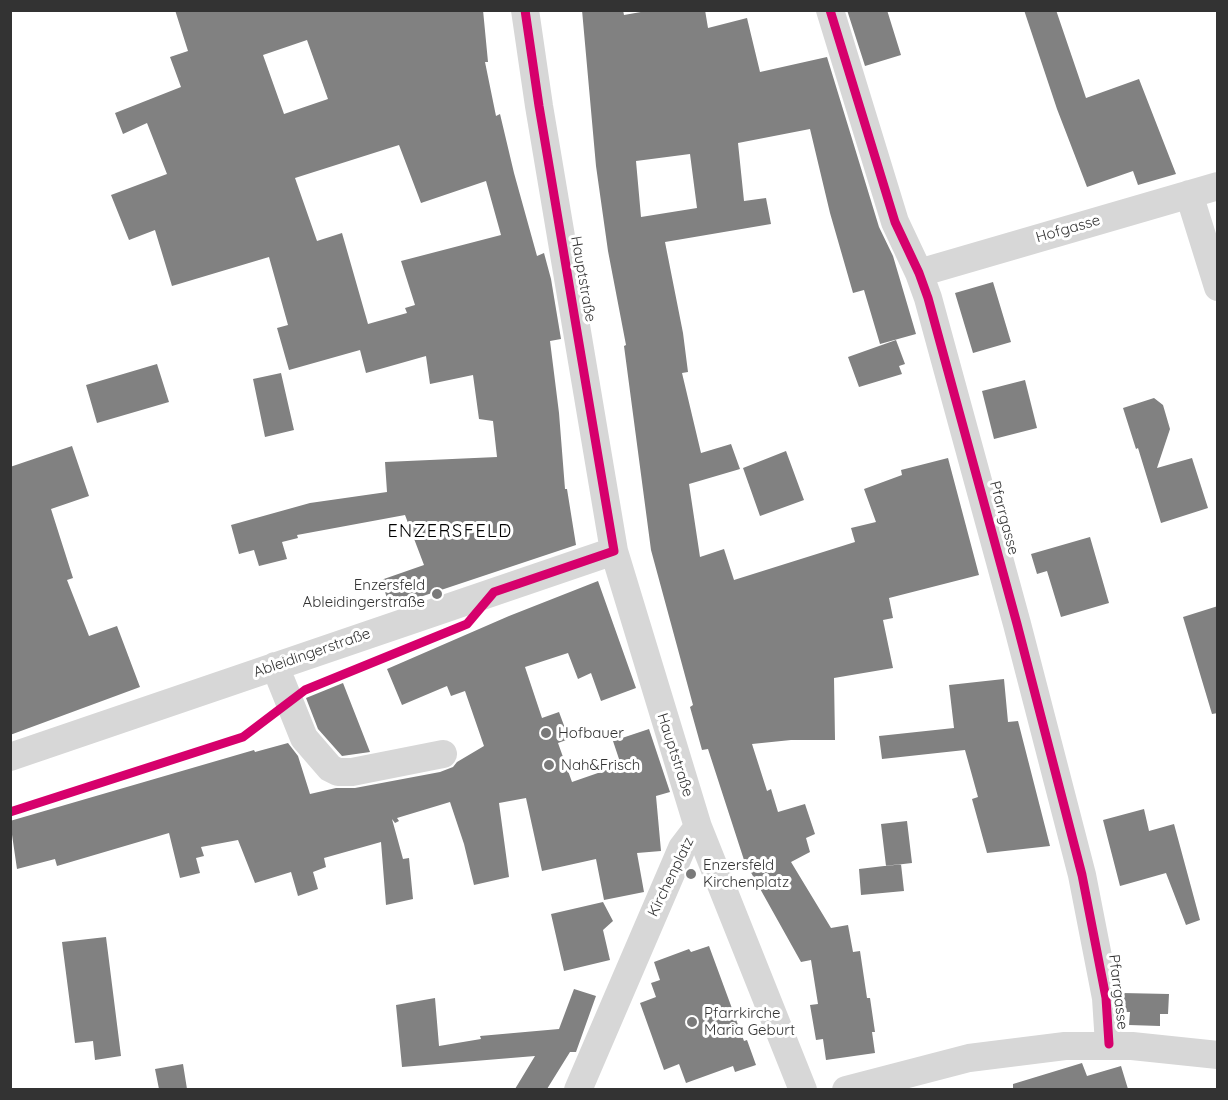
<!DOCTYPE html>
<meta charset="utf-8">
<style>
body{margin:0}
#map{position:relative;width:1228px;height:1100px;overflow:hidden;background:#fff;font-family:Quicksand,sans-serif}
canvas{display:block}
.frame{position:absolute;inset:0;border:12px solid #333;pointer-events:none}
</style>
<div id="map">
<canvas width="1228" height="1100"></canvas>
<div class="frame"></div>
</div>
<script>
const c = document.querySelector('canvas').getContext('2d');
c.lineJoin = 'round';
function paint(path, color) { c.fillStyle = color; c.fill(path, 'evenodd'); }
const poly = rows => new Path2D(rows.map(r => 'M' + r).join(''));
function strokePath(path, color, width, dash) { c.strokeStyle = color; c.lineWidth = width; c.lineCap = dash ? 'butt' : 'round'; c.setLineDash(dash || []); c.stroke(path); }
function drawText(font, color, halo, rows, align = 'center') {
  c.font = font + ' Quicksand,sans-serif'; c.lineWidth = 6; c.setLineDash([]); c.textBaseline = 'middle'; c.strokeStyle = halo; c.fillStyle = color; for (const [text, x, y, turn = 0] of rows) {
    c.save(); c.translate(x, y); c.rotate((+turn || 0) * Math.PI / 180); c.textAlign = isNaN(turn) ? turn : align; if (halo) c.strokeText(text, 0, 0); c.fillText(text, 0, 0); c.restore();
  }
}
const building = poly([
 [175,10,483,10,488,62,485,62,496,116,500,114,514,173,537,256,544,253,551,279,561,339,550,341,559,413,565,489,567,489,576,545,390,607,381,580,424,565,405,515,297,535,298,538,282,542,287,559,259,566,254,550,239,554,231,525,310,503,387,492,385,462,497,457,493,421,479,419,473,375,430,384,426,356,366,373,360,350,289,370,277,328,288,325,269,257,172,286,155,230,129,240,111,195,167,174,147,123,123,134,115,113,181,87,170,57,188,51],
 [307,40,328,99,284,114,263,55],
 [399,145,421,203,486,181,501,235,401,261,415,305,405,308,407,313,368,324,342,233,317,241,295,178],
 [582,10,623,10,624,15,652,10,705,10,708,28,747,18,760,72,827,57,879,227,893,256,916,334,880,344,864,290,853,293,830,213,810,129,738,143,744,201,766,198,771,224,665,242,683,333,688,372,682,373,701,453,731,444,740,469,689,484,700,557,724,549,734,580,855,542,851,528,876,522,864,489,902,475,901,470,948,458,979,575,889,598,893,618,883,620,893,668,834,678,835,740,791,740,752,744,767,791,771,789,778,812,805,804,815,834,806,838,810,852,791,862,831,928,848,925,853,952,860,951,867,998,870,998,875,1032,872,1032,875,1053,826,1060,823,1039,816,1040,810,1005,818,1004,811,960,801,962,744,860,708,749,702,750,690,707,693,705,651,550,624,346,626,345,608,251,596,166],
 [690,154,697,208,641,217,636,161],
 [847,10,887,10,901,55,865,66],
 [1024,10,1056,10,1086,98,1139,79,1176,174,1138,185,1133,171,1087,187,1057,109],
 [993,282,1011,342,973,353,955,293],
 [896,340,905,364,899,366,902,374,859,387,848,357],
 [157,364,169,402,97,423,86,385],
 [281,373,294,430,265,437,253,379],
 [1025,380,1037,428,994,439,982,391],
 [1154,398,1163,405,1170,429,1157,468,1192,458,1208,508,1161,523,1138,448,1136,449,1123,408],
 [72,446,89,496,51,509,73,578,67,580,89,636,117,626,140,687,10,735,10,467],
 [786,451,804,500,760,516,743,468],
 [1090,537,1109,603,1061,617,1047,571,1037,574,1031,554],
 [598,581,636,688,601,701,591,673,578,679,568,653,525,667,542,718,559,712,569,739,558,743,572,782,621,765,613,741,649,729,670,792,656,796,661,851,637,853,644,892,604,900,596,859,542,871,526,798,499,803,509,877,474,885,464,844,450,802,397,818,399,821,395,823,392,819,403,859,409,858,413,899,386,905,381,842,324,858,326,867,313,872,318,889,298,896,291,872,255,883,238,840,201,847,204,856,196,858,200,873,180,878,169,833,57,866,55,859,17,869,10,821,254,750,255,752,288,743,298,756,310,794,336,788,355,788,440,772,453,767,457,762,484,746,465,691,451,696,447,686,402,705,387,669,509,616],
 [1218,606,1218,713,1212,714,1183,617],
 [1004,679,1008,722,1018,721,1050,846,987,853,972,799,978,797,965,750,882,759,879,736,954,728,949,685],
 [343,683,370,752,342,756,318,729,306,698],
 [1144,809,1149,831,1174,824,1200,920,1186,925,1166,873,1120,886,1103,820],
 [907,821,912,863,886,866,881,824],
 [901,864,904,891,861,895,859,869],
 [603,902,613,921,603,930,610,960,564,971,551,914],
 [106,937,121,1056,95,1060,93,1041,75,1043,62,942],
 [709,946,744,1041,747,1040,756,1065,735,1072,733,1066,686,1083,679,1064,664,1070,640,1003,656,997,651,983,660,980,654,962,689,949,691,952],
 [574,989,596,996,576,1052,570,1052,547,1089,515,1089,535,1056,402,1067,396,1005,435,998,439,1046,481,1039,480,1036,559,1029],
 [1122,993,1169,994,1168,1014,1160,1014,1160,1026,1129,1025,1130,1012,1123,1012],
 [1082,1063,1087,1076,1121,1066,1128,1089,1013,1089,1013,1084],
 [183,1064,187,1089,159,1089,155,1069]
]);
const minor = poly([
 [525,10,539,106,614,551,698,827,803,1090],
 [830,10,895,222,919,273,928,298,1017,624,1082,875,1106,998,1109,1044],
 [1189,194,1218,287],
 [919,273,1218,186],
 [275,666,304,738,330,768,338,772,352,772,443,754],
 [10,757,614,551],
 [578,1090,682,848,698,827],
 [846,1090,969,1058,1065,1046,1132,1046,1218,1055]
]);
const cycleway = poly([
 [830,10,895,222,919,273,928,298,1017,624,1082,875,1106,998,1109,1044],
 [10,812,243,737,305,690,467,624,494,592,614,551,539,106,525,10]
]);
const markers = [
 [437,594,6,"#7a7a7a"],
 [546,733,6,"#7a7a7a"],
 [549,765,6,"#7a7a7a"],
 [691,874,6,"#7a7a7a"],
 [692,1022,6,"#7a7a7a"]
];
const streetNames = [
 ["Hofgasse",1068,229,-16],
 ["Hauptstraße",583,279,80],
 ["Pfarrgasse",1004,518,75],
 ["Ableidingerstraße",312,653,-19],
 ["Hauptstraße",675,755,72],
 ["Kirchenplatz",671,877,-64],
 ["Pfarrgasse",1118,992,83]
];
const poiNames = [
 ["Enzersfeld",425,585,"right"],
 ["Ableidingerstraße",425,602,"right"],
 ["Hofbauer",558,733],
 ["Nah&Frisch",561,765],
 ["Enzersfeld",703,865],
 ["Kirchenplatz",703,882],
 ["Pfarrkirche",704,1013],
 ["Maria Geburt",704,1030]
];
const quarterNames = [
 ["ENZERSFELD",450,532]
];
paint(building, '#818181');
strokePath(minor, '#d7d7d7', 28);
strokePath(cycleway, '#d6006c', 9);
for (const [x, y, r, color] of markers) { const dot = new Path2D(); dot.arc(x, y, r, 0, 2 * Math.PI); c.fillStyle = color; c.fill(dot); strokePath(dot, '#fff', 2); }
drawText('15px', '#333', '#fff', streetNames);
drawText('15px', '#333', '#fff', poiNames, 'left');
c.letterSpacing = '1.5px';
drawText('18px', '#000', '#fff', quarterNames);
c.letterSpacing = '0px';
</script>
